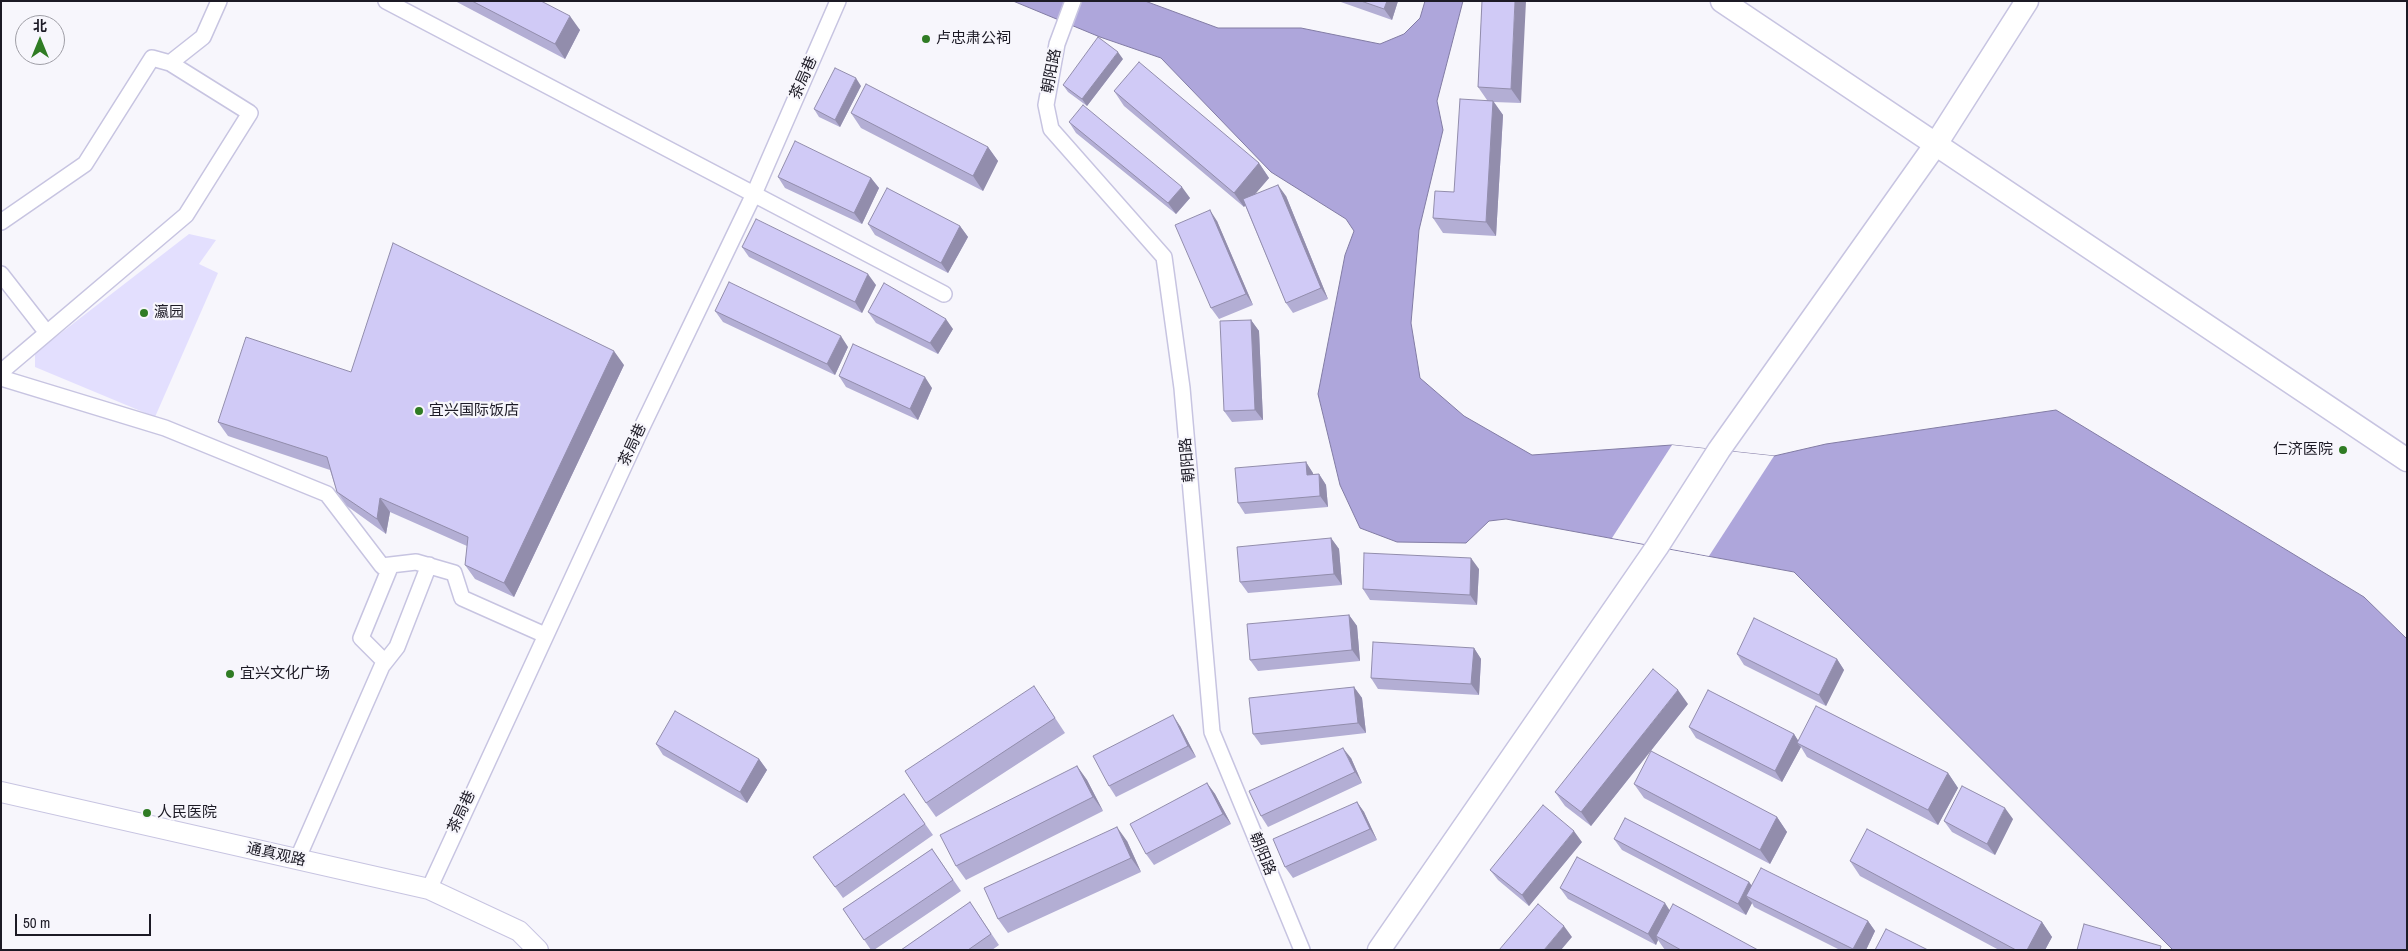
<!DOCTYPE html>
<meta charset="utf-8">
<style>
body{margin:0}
#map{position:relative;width:2408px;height:951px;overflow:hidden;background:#f7f6fc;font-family:"Archivo Narrow","Noto Sans SC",sans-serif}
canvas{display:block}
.frame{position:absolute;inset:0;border:2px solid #1c1a25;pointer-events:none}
.north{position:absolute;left:15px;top:15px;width:50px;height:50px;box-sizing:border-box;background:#f7f6fc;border:1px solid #9f9ea6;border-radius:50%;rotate:0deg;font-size:14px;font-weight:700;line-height:20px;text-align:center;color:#1c1a25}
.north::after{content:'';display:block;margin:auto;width:18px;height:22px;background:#307c24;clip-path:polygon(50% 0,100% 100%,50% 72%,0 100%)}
.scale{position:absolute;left:15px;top:914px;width:136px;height:22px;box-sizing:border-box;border:2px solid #1c1a25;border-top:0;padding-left:6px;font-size:15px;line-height:18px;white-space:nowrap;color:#1c1a25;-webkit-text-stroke:4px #f7f6fc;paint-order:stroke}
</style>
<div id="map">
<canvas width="2408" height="951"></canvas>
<div class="frame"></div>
<div class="north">北</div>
<div class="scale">50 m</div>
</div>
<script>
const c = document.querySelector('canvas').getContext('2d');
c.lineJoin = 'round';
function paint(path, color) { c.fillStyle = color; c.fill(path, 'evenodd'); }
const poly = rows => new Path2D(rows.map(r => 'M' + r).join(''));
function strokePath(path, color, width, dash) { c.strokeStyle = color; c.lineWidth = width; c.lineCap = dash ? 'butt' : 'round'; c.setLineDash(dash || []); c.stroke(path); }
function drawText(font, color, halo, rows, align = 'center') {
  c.font = font + ' "Archivo Narrow","Noto Sans SC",sans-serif'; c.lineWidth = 4.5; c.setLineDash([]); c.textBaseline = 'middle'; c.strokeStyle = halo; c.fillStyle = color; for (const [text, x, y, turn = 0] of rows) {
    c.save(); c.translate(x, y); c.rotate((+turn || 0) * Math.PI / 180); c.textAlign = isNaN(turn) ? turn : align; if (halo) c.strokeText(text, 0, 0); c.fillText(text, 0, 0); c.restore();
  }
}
const green = poly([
 [189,234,216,240,199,264,218,273,155,417,35,367,35,353]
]);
const water = poly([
 [1013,1,1145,1,1218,28,1301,28,1380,44,1404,34,1420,18,1425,1,1463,1,1437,101,1443,130,1419,230,1411,323,1420,378,1464,416,1532,455,1672,445,1774,456,1826,444,2056,410,2364,597,2407,639,2407,950,2173,950,1794,572,1506,519,1489,521,1466,543,1397,542,1360,528,1340,485,1318,394,1345,255,1354,231,1346,219,1271,172,1161,58,1100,37,1013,1]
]);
const pier = poly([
 [1672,445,1774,456,1709,556,1612,538]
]);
const minor = poly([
 [386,1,944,294],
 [1073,1,1057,44,1046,105,1051,129,1164,257,1182,388,1212,732,1302,950],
 [1,222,85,164,152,58,170,63],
 [1,274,47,333],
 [1,372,186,215,250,113,170,63,203,37,219,1],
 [1,378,165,428,327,494,382,566,416,562,454,573,462,598,545,635],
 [385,662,361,638,391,565],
 [297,860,382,666,397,647,429,565],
 [429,889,642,427,754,194,838,1]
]);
const tertiary = poly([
 [1,792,429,889,519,931,538,950]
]);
const secondary = poly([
 [1722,1,2407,460],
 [1379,950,1657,547,1719,450,1936,144,2027,1]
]);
const wall = poly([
 [455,1,541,1,580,30,565,59],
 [1338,1,1398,1,1392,20],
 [1482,1,1521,103,1494,102,1503,115,1496,236,1443,233,1433,218,1454,192,1487,100,1478,87],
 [1123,59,1087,106,1068,92,1063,85],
 [861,86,840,127,819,117,814,109],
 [1114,91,1259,163,1269,178,1255,194,1286,196,1328,299,1293,313,1286,303,1245,205,1244,207,1124,106],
 [851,113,988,147,998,161,983,191,861,128],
 [1069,122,1190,198,1176,214,1076,133],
 [778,177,871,178,879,188,862,224,785,188],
 [1217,221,1253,305,1219,319,1211,308],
 [868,224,960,226,968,237,948,273,875,235],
 [742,247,876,285,862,313,749,257],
 [715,311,848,347,835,375,723,322],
 [868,312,953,329,938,354,876,323],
 [1251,320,1259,331,1263,420,1232,422,1224,411],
 [624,365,514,597,475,579,465,565,467,546,390,512,386,534,347,506,337,492,330,470,228,436,218,422,351,372],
 [839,376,932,388,918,420,846,387],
 [1306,462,1313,474,1319,474,1326,485,1328,507,1245,514,1238,503],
 [1331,538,1339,549,1342,585,1248,593,1240,582],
 [1479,569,1477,605,1370,600,1363,589],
 [1349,615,1357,626,1360,661,1258,671,1250,660],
 [1474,648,1481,659,1479,695,1378,689,1371,678],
 [1737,654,1837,659,1844,670,1826,706,1744,665],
 [1354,687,1362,698,1366,733,1261,745,1253,734],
 [1044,701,1065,733,936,817,926,803],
 [1688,704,1591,826,1565,806,1555,792],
 [1180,726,1196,757,1116,797,1109,786],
 [1689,727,1794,734,1798,741,1948,773,1958,788,1938,825,1807,757,1801,747,1782,782,1696,738],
 [656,744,759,759,767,770,747,803,663,755],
 [1351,758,1362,783,1268,827,1261,816],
 [1077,766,1087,780,1103,811,966,880,956,866],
 [1207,783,1215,794,1231,824,1154,865,1146,854],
 [1634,784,1777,817,1787,832,1770,864,1644,798],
 [904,794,933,835,843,898,813,857],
 [1357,802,1364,812,1377,840,1293,878,1285,867],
 [2013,819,1995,855,1952,832,1944,821],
 [1614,839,1749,882,1752,886,1868,921,1875,931,1866,950,1840,950,1754,907,1752,903,1746,915,1622,850],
 [1127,841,1141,872,1008,933,998,919],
 [1582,842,1529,906,1498,880,1490,870],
 [932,849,961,891,874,950,871,950,843,909],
 [1850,861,2042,922,2052,937,2045,950,1999,950,1860,876],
 [1560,888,1670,910,1758,950,1665,950,1658,940,1656,945,1568,899],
 [970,902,999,945,992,950,901,950]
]);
const shadedWall = poly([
 [1387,1,1398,1,1392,20,1384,9],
 [1515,1,1526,1,1521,103,1511,89],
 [570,16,580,30,565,59,555,44],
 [1118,52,1123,59,1087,106,1082,99],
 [856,78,861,86,840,127,835,120],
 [1493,101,1503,115,1496,236,1486,222],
 [988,147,998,161,983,191,973,176],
 [1259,163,1269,178,1244,207,1234,193],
 [871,178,879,188,862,224,854,213],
 [1278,185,1286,196,1328,299,1321,288],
 [1182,187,1190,198,1176,214,1168,203],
 [1210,210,1217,221,1253,305,1246,294],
 [960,226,968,237,948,273,941,263],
 [868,274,876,285,862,313,855,302],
 [946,319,953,329,938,354,930,343],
 [1251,320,1259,331,1263,420,1255,410],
 [841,336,848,347,835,375,827,364],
 [614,351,624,365,514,597,504,583],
 [925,377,932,388,918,420,910,409],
 [1306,462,1313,473,1314,486,1307,475],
 [1319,474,1326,485,1328,507,1320,496],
 [380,498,390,512,386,534,377,519],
 [1331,538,1339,549,1342,585,1334,574],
 [1471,558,1479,569,1477,605,1470,595],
 [1349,615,1357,626,1360,661,1352,650],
 [1474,648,1481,659,1479,695,1471,684],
 [1837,659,1844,670,1826,706,1819,695],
 [1354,687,1362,698,1366,733,1358,723],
 [1678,690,1688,704,1591,826,1581,812],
 [1173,715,1180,726,1196,757,1188,746],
 [1794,734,1801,745,1797,743,1801,747,1782,782,1775,771],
 [1343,748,1351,758,1362,783,1355,772],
 [759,759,767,770,747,803,740,792],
 [1077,766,1087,780,1103,811,1093,797],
 [1948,773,1958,788,1938,825,1928,810],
 [1207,783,1215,794,1231,824,1223,814],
 [1357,802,1364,812,1377,840,1370,829],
 [2005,808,2013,819,1995,855,1987,844],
 [1777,817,1787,832,1770,864,1760,850],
 [1117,827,1127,841,1141,872,1131,858],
 [1574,831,1582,842,1529,906,1522,895],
 [1749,882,1757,893,1746,896,1752,903,1746,915,1738,904],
 [1665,903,1672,914,1656,936,1658,940,1656,945,1648,934],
 [1868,921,1875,931,1866,950,1854,950,1853,949],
 [2042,922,2052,937,2045,950,2027,950],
 [1564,926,1572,937,1561,950,1544,950]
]);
const building = poly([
 [472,1,541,1,570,16,555,44,472,1],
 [1361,1,1387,1,1384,9,1361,1],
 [1482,1,1515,1,1511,89,1478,87,1482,1],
 [1098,37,1118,52,1082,99,1063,85,1098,37],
 [1139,62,1259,163,1234,193,1114,91,1139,62],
 [835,68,856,78,835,120,814,109,835,68],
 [866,84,988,147,973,176,851,113,866,84],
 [1460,99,1493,101,1486,222,1433,218,1435,191,1454,192,1460,99],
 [1083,105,1182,187,1168,203,1069,122,1083,105],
 [795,141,871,178,854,213,778,177,795,141],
 [1278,185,1321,288,1286,303,1243,199,1278,185],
 [887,188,960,226,941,263,868,224,887,188],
 [1210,210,1246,294,1211,308,1175,225,1210,210],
 [756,219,868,274,855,302,742,247,756,219],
 [393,243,614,351,504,583,465,565,468,537,380,498,377,519,337,492,327,457,218,422,246,337,351,372,393,243],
 [729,282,841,336,827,364,715,311,729,282],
 [884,283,946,319,930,343,868,312,884,283],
 [1251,320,1255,410,1224,411,1220,321,1251,320],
 [853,344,925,377,910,409,839,376,853,344],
 [1306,462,1307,475,1319,474,1320,496,1238,503,1235,468,1306,462],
 [1331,538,1334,574,1240,582,1237,547,1331,538],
 [1364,553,1471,558,1470,595,1363,589,1364,553],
 [1349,615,1352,650,1250,660,1247,624,1349,615],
 [1754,618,1837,659,1819,695,1737,654,1754,618],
 [1373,642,1474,648,1471,684,1371,678,1373,642],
 [1653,669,1678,690,1581,812,1555,792,1653,669],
 [1034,686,1055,718,926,803,905,771,1034,686],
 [1354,687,1358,723,1253,734,1249,698,1354,687],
 [1708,690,1794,734,1775,771,1689,727,1708,690],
 [1816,706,1948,773,1928,810,1797,743,1816,706],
 [675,711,759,759,740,792,656,744,675,711],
 [1173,715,1188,746,1109,786,1093,756,1173,715],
 [1343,748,1355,772,1261,816,1249,791,1343,748],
 [1651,751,1777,817,1760,850,1634,784,1651,751],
 [1077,766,1093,797,956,866,940,835,1077,766],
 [1207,783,1223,814,1146,854,1130,824,1207,783],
 [1962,786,2005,808,1987,844,1944,821,1962,786],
 [904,794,925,824,835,887,813,857,904,794],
 [1357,802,1370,829,1285,867,1273,839,1357,802],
 [1543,805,1574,831,1522,895,1490,870,1543,805],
 [1625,818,1749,882,1738,904,1614,839,1625,818],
 [1117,827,1131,858,998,919,984,888,1117,827],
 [1867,829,2042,922,2027,950,2016,950,1850,861,1867,829],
 [932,849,953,880,864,940,843,909,932,849],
 [1577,857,1665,903,1648,934,1560,888,1577,857],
 [1761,868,1868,921,1853,949,1746,896,1761,868],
 [970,902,991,934,968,950,901,950,970,902],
 [1538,904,1564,926,1544,950,1499,950,1538,904],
 [1673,904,1758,950,1681,950,1656,936,1673,904],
 [2084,924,2161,946,2160,950,2077,950,2084,924],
 [1886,929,1928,950,1875,950,1886,929]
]);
const markers = [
 [926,39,5,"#307c24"],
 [144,313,5,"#307c24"],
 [419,411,5,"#307c24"],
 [2343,450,5,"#307c24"],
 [230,674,5,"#307c24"],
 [147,813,5,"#307c24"]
];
const poiNames = [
 ["卢忠肃公祠",936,39],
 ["瀛园",154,313],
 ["宜兴国际饭店",429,411],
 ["仁济医院",2333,450,"right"],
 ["宜兴文化广场",240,674],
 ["人民医院",157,813]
];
const streetNames = [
 ["朝阳路",1052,71,-79],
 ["茶局巷",804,78,-66],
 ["茶局巷",633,445,-65],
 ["朝阳路",1188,460,-95],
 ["茶局巷",462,812,-65],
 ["朝阳路",1262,854,68],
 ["通真观路",276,855,13]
];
paint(green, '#e3dffe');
paint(water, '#aea6db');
strokePath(water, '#827ca4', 1);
paint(pier, '#f7f6fc');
strokePath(minor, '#c7c4e1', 18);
strokePath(tertiary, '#c7c4e1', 22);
strokePath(secondary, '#c7c4e1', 25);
strokePath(minor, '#fff', 15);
strokePath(tertiary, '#fff', 20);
strokePath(secondary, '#fff', 22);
paint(wall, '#b3aed4');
paint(shadedWall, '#928dac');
paint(building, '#d0caf6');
strokePath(building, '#928dac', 1);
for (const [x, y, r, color] of markers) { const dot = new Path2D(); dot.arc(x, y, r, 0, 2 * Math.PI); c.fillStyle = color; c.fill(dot); strokePath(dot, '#f7f6fc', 2); }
drawText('15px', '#1c1a25', '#f7f6fc', poiNames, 'left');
drawText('15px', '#1c1a25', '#f7f6fc', streetNames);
</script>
